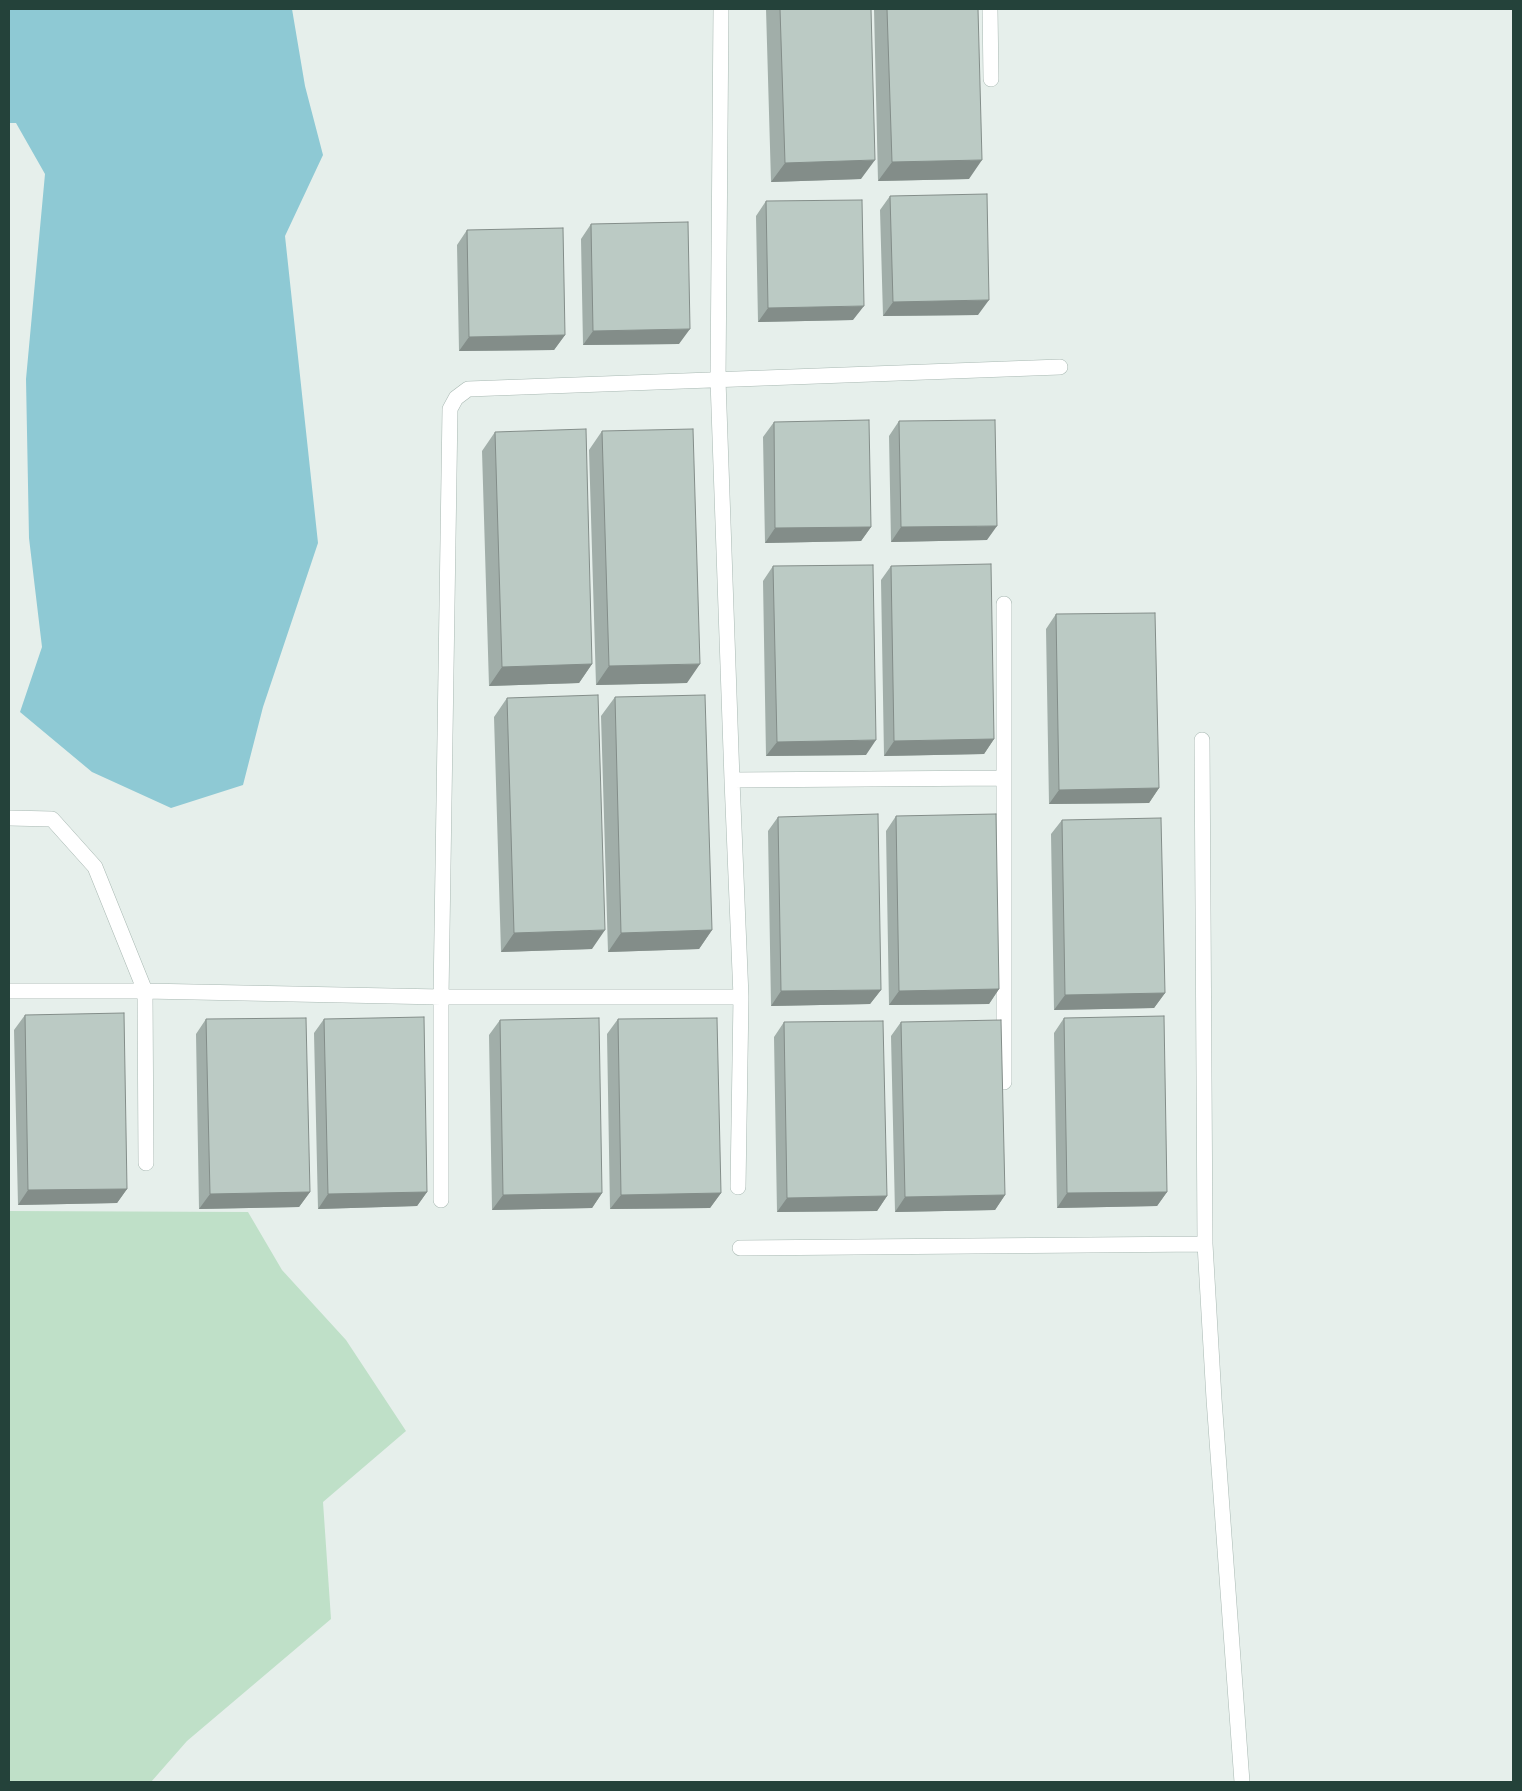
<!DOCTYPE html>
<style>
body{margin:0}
#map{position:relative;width:1522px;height:1791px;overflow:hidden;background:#e6efeb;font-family:Inter,sans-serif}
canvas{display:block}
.frame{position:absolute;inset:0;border:10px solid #24423a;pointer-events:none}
</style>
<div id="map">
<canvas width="1522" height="1791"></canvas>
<div class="frame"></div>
</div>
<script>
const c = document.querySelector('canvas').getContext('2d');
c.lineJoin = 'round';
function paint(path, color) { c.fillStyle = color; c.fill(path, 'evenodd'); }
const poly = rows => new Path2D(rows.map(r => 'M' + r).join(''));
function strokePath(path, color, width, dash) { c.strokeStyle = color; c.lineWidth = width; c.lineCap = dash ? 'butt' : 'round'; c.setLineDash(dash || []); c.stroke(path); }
const green = poly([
 [9,1211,248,1212,282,1270,346,1340,406,1431,323,1502,331,1619,187,1741,151,1782,9,1782]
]);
const water = poly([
 [9,9,292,9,305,86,323,155,285,236,318,543,263,707,243,785,171,808,92,772,20,712,42,647,29,538,26,379,45,174,16,123,9,123]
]);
const minor = poly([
 [721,9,718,380,732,780],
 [990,9,991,79],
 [1004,604,1004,778],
 [1202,740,1205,1244,1214,1399,1242,1782],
 [9,818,52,819,95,867,145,991,146,1163],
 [9,991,145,991,441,997,741,997,732,780,1004,778,1004,1082],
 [738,1187,741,997],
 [441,1200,441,997,450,409,456,398,468,389,1060,367],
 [740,1248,1205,1244]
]);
const wall = poly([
 [766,9,871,9,861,179,771,182],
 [874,9,978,9,969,179,878,181],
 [890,196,978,315,883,316,880,210],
 [766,201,853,320,758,322,756,216],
 [591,224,679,344,583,345,581,239],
 [467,230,565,335,554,350,459,351,457,245],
 [899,421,987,540,891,542,889,436],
 [774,422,871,527,861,541,765,543,763,437],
 [602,431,687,683,596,685,589,450],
 [495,432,592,664,579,683,489,686,482,451],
 [773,566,866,755,766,756,763,581],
 [891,566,994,739,984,754,884,756,881,580],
 [1056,614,1159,788,1149,803,1049,804,1046,629],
 [615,697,712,930,699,949,608,952,601,716],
 [507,698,592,949,501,952,494,717],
 [896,816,999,989,989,1004,889,1005,886,831],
 [778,817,881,990,870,1004,771,1006,768,831],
 [1062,820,1165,993,1154,1008,1054,1010,1051,834],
 [25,1015,127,1189,117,1203,18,1205,14,1030],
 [1064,1018,1167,1192,1157,1206,1057,1208,1054,1033],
 [206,1019,310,1192,299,1207,199,1209,196,1034],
 [324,1019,427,1192,417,1206,318,1209,314,1033],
 [618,1019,721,1193,710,1208,610,1209,607,1034],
 [500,1020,602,1193,592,1208,492,1210,489,1035],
 [784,1022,887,1196,877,1211,777,1212,774,1037],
 [901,1022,1005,1195,995,1210,895,1212,891,1036]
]);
const shadedWall = poly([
 [875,160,861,179,771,182,785,163],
 [982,160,969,179,878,181,892,162],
 [989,300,978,315,883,316,893,302],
 [864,306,853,320,758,322,768,308],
 [690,329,679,344,583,345,593,331],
 [565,335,554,350,459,351,469,337],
 [997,526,987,540,891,542,901,527],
 [871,527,861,541,765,543,775,528],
 [592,664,579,683,489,686,502,667],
 [700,664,687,683,596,685,609,666],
 [994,739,984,754,884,756,894,741],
 [876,740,866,755,766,756,777,742],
 [1159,788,1149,803,1049,804,1059,790],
 [605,930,592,949,501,952,514,933],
 [712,930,699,949,608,952,621,933],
 [999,989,989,1004,889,1005,899,991],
 [881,990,870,1004,771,1006,781,991],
 [1165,993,1154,1008,1054,1010,1065,995],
 [127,1189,117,1203,18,1205,28,1190],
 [310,1192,299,1207,199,1209,210,1194],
 [427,1192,417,1206,318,1209,328,1194],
 [1167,1192,1157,1206,1057,1208,1067,1193],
 [602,1193,592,1208,492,1210,503,1195],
 [721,1193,710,1208,610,1209,621,1195],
 [1005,1195,995,1210,895,1212,905,1197],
 [887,1196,877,1211,777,1212,787,1198]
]);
const building = poly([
 [780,9,871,9,875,160,785,163,780,9],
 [887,9,978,9,982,160,892,162,887,9],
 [987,194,989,300,893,302,890,196,987,194],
 [862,200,864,306,768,308,766,201,862,200],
 [688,222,690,329,593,331,591,224,688,222],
 [563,228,565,335,469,337,467,230,563,228],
 [869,420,871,527,775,528,774,422,869,420],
 [995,420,997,526,901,527,899,421,995,420],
 [586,429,592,664,502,667,495,432,586,429],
 [693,429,700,664,609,666,602,431,693,429],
 [991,564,994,739,894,741,891,566,991,564],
 [873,565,876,740,777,742,773,566,873,565],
 [1155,613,1159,788,1059,790,1056,614,1155,613],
 [598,695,605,930,514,933,507,698,598,695],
 [705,695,712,930,621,933,615,697,705,695],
 [878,814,881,990,781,991,778,817,878,814],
 [996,814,999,989,899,991,896,816,996,814],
 [1161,818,1165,993,1065,995,1062,820,1161,818],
 [124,1013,127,1189,28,1190,25,1015,124,1013],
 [1164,1016,1167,1192,1067,1193,1064,1018,1164,1016],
 [424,1017,427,1192,328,1194,324,1019,424,1017],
 [306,1018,310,1192,210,1194,206,1019,306,1018],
 [599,1018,602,1193,503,1195,500,1020,599,1018],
 [717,1018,721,1193,621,1195,618,1019,717,1018],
 [1001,1020,1005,1195,905,1197,901,1022,1001,1020],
 [883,1021,887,1196,787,1198,784,1022,883,1021]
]);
paint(green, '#bfe0c8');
paint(water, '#8ec9d4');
strokePath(minor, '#a8b8b2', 16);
strokePath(minor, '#fff', 15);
paint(wall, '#a1aea9');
paint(shadedWall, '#838d89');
paint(building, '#bbcac4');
strokePath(building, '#838d89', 1);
</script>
